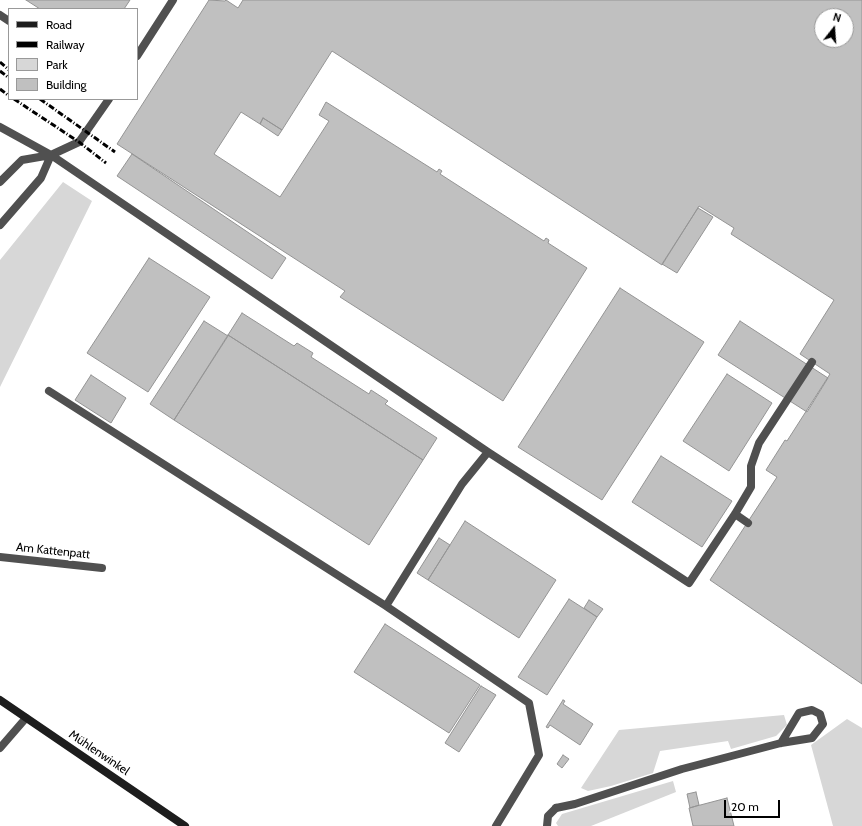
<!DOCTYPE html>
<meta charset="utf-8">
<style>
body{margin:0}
#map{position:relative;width:862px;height:826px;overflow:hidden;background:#fff;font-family:Cabin,sans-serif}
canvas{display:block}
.legend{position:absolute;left:8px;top:8px;width:130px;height:92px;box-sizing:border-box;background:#fff;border:1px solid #999;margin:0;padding:5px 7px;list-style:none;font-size:12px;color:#000}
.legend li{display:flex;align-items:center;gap:8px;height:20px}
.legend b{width:20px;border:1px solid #999}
.north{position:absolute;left:814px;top:8px;width:40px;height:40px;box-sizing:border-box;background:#fff;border:1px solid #999;border-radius:50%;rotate:17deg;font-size:11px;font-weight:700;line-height:16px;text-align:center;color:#000}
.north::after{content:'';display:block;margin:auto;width:14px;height:18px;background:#000;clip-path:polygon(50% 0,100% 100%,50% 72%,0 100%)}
.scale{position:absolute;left:724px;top:800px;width:56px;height:18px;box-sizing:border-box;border:2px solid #000;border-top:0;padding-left:5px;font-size:12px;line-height:14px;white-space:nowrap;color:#000;-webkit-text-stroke:3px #fff;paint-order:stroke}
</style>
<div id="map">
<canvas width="862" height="826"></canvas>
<ul class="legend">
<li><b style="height:5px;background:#1d1d1d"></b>Road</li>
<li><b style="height:5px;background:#000"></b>Railway</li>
<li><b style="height:11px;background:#d7d7d7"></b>Park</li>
<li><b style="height:11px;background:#c0c0c0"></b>Building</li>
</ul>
<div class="north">N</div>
<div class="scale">20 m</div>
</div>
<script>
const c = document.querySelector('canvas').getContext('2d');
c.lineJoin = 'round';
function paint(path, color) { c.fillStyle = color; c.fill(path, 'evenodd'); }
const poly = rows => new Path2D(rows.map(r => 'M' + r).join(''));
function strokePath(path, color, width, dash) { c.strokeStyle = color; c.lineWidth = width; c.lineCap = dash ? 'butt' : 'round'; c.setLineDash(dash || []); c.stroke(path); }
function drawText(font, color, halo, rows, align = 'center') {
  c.font = font + ' Cabin,sans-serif'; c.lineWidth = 3.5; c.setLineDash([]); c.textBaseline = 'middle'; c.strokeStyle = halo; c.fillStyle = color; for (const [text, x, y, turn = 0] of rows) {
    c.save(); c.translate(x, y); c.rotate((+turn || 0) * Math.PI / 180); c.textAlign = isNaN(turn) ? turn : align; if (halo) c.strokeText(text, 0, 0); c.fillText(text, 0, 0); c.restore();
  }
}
const green = poly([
 [63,182,92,201,0,387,0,260],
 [784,715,787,725,776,736,731,749,728,741,660,751,653,773,611,786,588,791,581,788,619,730],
 [847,719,862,728,862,826,833,826,811,745],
 [673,781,676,792,591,826,558,826,556,823,562,814]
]);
const building = poly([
 [26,0,130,0,124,9,40,9,26,0],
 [209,0,225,1,226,0,238,8,243,0,862,0,862,684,710,580,777,477,766,470,785,440,787,441,830,374,800,354,834,300,731,234,734,228,699,206,662,265,332,51,282,130,263,118,260,124,241,112,214,154,280,197,329,121,319,115,326,102,437,172,439,169,442,171,440,174,544,241,546,238,549,240,548,243,587,268,503,401,340,297,345,291,117,144,209,0],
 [822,16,846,16,846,40,822,40,822,16],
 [263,118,282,130,278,136,260,124,263,118],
 [132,154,286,258,272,279,117,176,132,154],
 [698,208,713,217,677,273,662,264,698,208],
 [149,258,210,297,148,392,87,353,149,258],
 [620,288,704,342,602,500,518,447,620,288],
 [242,313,294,346,297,343,313,353,311,357,369,394,371,390,388,401,385,404,437,438,423,460,228,335,242,313],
 [204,321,228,336,174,420,150,404,204,321],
 [740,321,828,378,807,412,718,355,740,321],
 [228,335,423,460,369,545,174,420,228,335],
 [727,374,772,403,729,471,683,441,727,374],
 [91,375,126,398,111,423,75,400,91,375],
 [661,456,732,501,702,547,632,502,661,456],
 [465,521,556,580,519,638,428,580,465,521],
 [439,538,450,545,428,580,417,573,439,538],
 [569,599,597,617,547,695,518,677,569,599],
 [589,600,603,609,597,617,584,608,589,600],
 [385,624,480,685,449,733,354,672,385,624],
 [481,686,496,695,459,752,445,743,481,686],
 [563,700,565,701,563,704,593,724,580,745,550,725,548,728,546,727,563,700],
 [563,755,569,759,562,768,557,764,563,755],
 [696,792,699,805,690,808,687,794,696,792],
 [727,798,734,826,693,826,689,808,727,798]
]);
const lane = poly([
 [0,15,9,21],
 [137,56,173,0],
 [0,127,51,155,488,452,689,583,735,514,751,487,751,466,759,443,812,362],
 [0,182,22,160,51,155,79,142,109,99],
 [0,225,41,178,51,155],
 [49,391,386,606],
 [488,452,462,484,386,606,529,703,539,755,496,826],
 [735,514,748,523],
 [0,557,102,568],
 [0,748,26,718],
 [556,808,575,804,682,769,781,743,812,738,823,724,820,714,812,710,799,713,781,743]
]);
const street = poly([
 [547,826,548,816,556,808]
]);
const secondary = poly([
 [0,700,185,826]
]);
const rail = poly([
 [0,62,9,70],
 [0,71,9,78],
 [0,89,9,96],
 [14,99,79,142,106,163],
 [40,99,115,152]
]);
const streetNames = [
 ["Am Kattenpatt",53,551,6],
 ["Mühlenwinkel",99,753,34]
];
paint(green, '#d7d7d7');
paint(building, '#c0c0c0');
strokePath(building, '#949494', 1);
strokePath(lane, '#505050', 8);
strokePath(street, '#505050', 8);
strokePath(secondary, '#1d1d1d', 8);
strokePath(rail, '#000', 3, [6, 2, 1, 2]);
drawText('12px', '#000', '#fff', streetNames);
</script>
